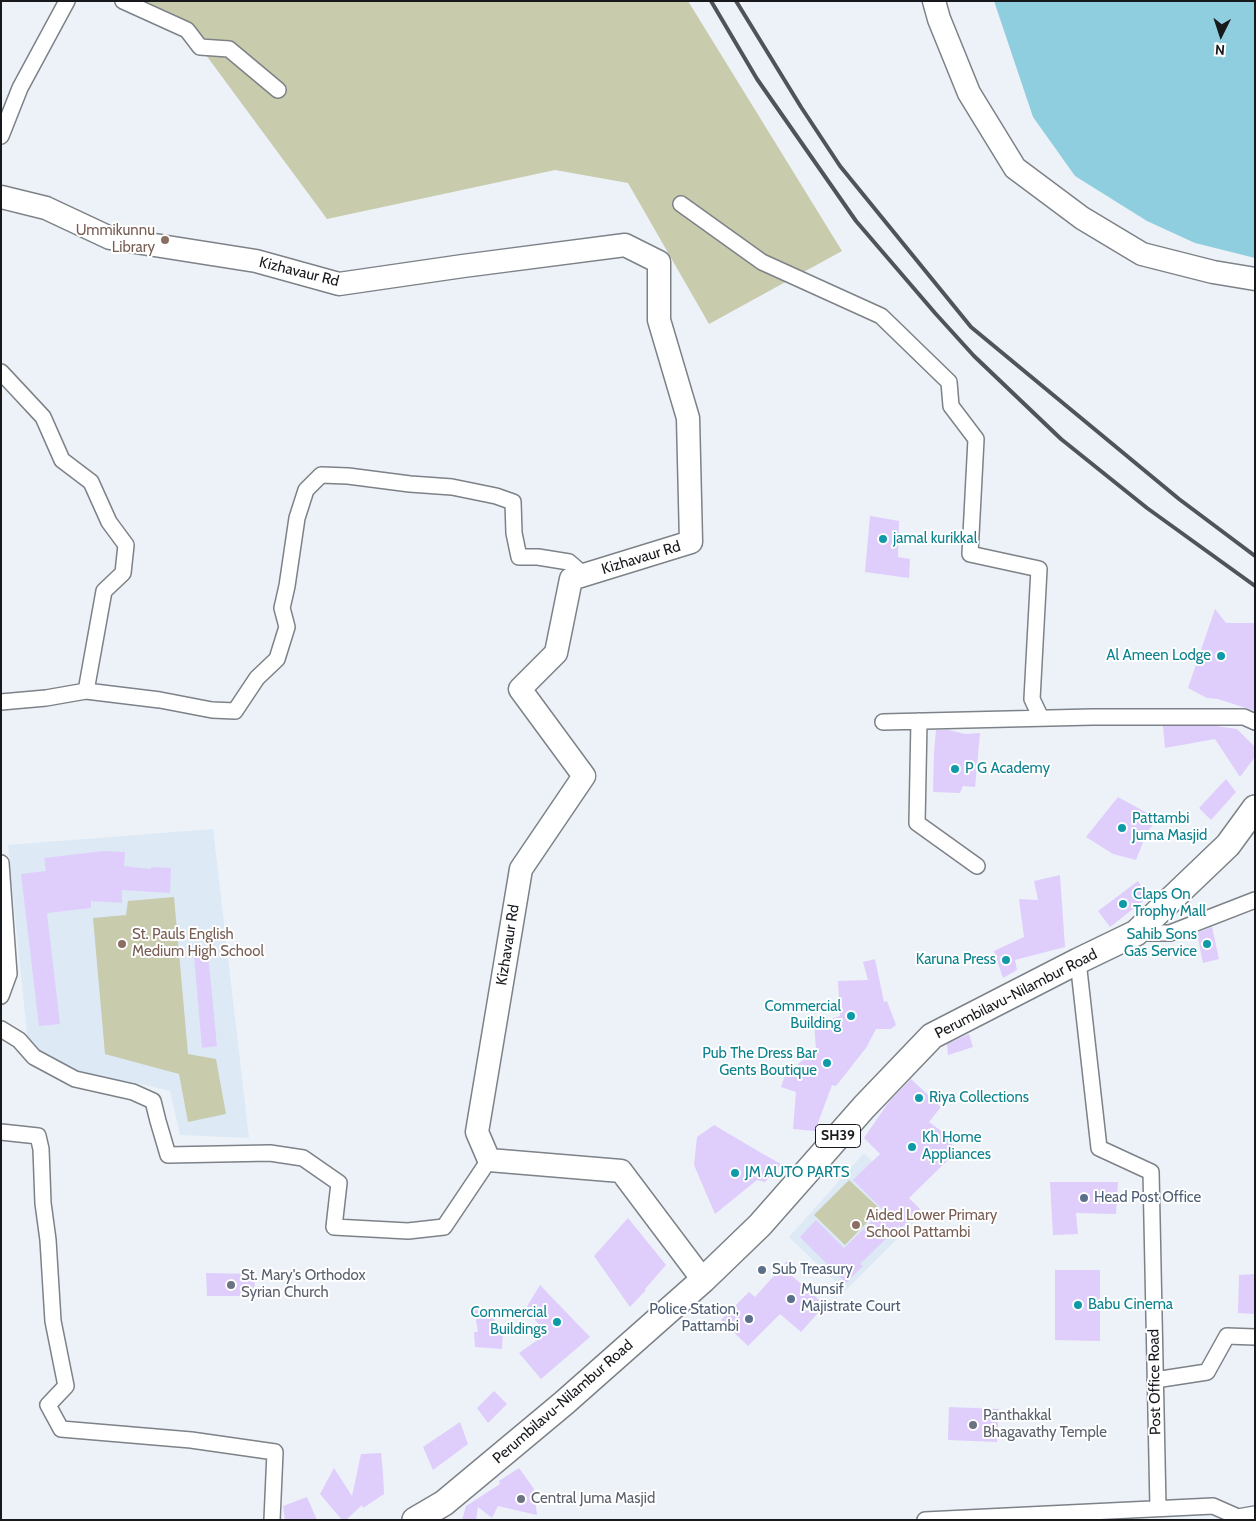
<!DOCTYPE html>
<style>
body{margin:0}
#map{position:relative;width:1256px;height:1521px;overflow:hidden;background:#ecf2f8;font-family:Cabin,sans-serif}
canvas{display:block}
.frame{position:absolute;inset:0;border:2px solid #17191c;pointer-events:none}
.north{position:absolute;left:1196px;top:10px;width:50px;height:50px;-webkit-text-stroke:4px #fff;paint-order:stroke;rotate:184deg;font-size:14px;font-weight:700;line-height:20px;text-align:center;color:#17191c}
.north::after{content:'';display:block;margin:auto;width:18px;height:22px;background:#17191c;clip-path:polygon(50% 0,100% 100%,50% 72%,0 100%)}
</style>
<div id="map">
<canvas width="1256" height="1521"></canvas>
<div class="frame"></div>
<div class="north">N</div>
</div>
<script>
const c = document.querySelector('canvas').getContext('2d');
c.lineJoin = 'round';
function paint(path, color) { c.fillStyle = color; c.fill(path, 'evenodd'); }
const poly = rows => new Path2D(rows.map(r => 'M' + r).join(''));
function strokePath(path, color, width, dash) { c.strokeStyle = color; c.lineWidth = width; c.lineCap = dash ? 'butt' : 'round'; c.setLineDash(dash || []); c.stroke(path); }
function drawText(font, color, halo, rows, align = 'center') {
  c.font = font + ' Cabin,sans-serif'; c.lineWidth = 4; c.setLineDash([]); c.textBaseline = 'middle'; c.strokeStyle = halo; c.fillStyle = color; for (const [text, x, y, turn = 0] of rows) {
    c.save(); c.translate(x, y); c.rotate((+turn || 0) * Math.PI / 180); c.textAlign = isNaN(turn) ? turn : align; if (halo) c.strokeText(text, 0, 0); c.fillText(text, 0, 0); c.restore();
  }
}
const built = poly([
 [213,829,249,1138,180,1135,170,1091,132,1082,85,1075,28,1044,8,845],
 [864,1153,923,1213,845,1291,789,1237]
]);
const green = poly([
 [122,1,688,1,842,251,709,324,628,183,555,170,327,219,200,47],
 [174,897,188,1054,216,1059,226,1114,188,1122,179,1074,105,1054,93,918,126,915,128,901],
 [849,1180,880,1209,845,1245,814,1215]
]);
const water = poly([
 [994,1,1255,1,1255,258,1195,243,1147,221,1075,176,1033,117]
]);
const building = poly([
 [870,516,899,521,898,557,910,559,909,578,865,572],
 [1215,609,1226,623,1255,623,1255,711,1218,699,1207,698,1188,688],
 [1163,726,1216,726,1237,729,1255,747,1255,757,1240,777,1215,739,1165,748],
 [936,730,949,730,965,734,980,733,975,787,963,786,960,793,933,792,934,753],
 [1226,779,1236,792,1211,820,1199,808],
 [1118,797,1158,819,1147,832,1136,860,1113,854,1086,837],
 [104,851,125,852,124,866,151,869,151,867,171,868,170,893,122,890,122,903,91,901,91,908,47,913,60,1024,39,1026,21,874,46,871,44,858],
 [1060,875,1065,947,1015,960,1017,970,1003,978,994,951,1024,937,1019,899,1038,900,1034,881],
 [1138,881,1147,898,1110,927,1098,911],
 [1212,927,1219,959,1203,963,1197,933],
 [208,954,217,1046,202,1048,194,955],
 [875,959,884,1002,887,1001,896,1025,891,1029,876,1029,866,1048,836,1086,832,1085,815,1131,793,1129,796,1092,781,1087,787,1070,790,1071,816,1049,814,1024,840,1016,838,981,868,980,863,962],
 [969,1034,973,1047,948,1055,947,1044],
 [911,1079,941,1107,929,1122,952,1139,953,1155,909,1198,920,1209,901,1228,899,1226,860,1264,863,1266,846,1283,800,1237,816,1220,844,1248,883,1210,853,1180,880,1154,864,1138,888,1103],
 [714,1125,763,1154,781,1164,765,1182,757,1180,715,1214,694,1165,697,1137],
 [1050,1182,1118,1182,1116,1214,1076,1213,1078,1234,1053,1235],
 [628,1218,666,1265,645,1289,646,1290,630,1307,594,1256],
 [787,1261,796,1270,791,1275,825,1305,801,1332,780,1314,748,1346,721,1320,749,1292,755,1297],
 [1055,1270,1100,1270,1100,1341,1055,1340],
 [206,1273,255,1274,254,1296,207,1296],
 [1255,1274,1255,1314,1238,1313,1239,1275],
 [540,1285,590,1337,541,1379,519,1353,546,1334,526,1308],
 [474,1309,494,1310,495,1332,503,1332,502,1349,475,1347,474,1332,478,1332],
 [494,1391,507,1404,488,1423,477,1408],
 [949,1407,999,1409,997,1442,948,1440],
 [460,1422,468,1444,433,1470,423,1447],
 [381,1453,383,1473,384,1494,363,1508,362,1505,346,1520,342,1520,320,1494,334,1468,352,1496,361,1454],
 [519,1468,534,1489,537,1515,498,1506,492,1518,478,1507,476,1520,462,1520,466,1506,500,1484,499,1481],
 [307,1497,317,1520,285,1520,283,1506]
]);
const street = poly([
 [123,1,187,30,200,47,229,49,278,90],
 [1,136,20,88,67,1],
 [681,204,762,262,881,316,949,382,951,406,976,439,970,554,1039,569,1032,699,1041,718],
 [1,372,43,417,62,460,91,482,109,522,126,545,123,573,104,591,86,691],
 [1,702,46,698,86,691,160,700,212,710,235,711,257,678,277,659,287,627,282,608,287,586,297,518,306,490,321,475,348,476,410,484,452,487,496,496,513,502,514,533,519,557,538,557,569,562,584,575],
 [919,721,917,823,977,866],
 [883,722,1092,717,1244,717,1255,722],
 [1,863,9,974,1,996],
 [1136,933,1170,933,1255,900],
 [1078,961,1099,1148,1151,1172,1158,1508],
 [1,1029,19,1040,34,1057,75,1079,133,1092,153,1101,158,1121,168,1155,270,1153,303,1158,339,1183,334,1227,408,1231,444,1227,489,1160],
 [1,1132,38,1136,41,1149,43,1203,48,1240,53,1321,66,1386,48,1405,61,1429,191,1440,275,1452,272,1520],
 [1155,1380,1207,1372,1227,1336,1255,1337],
 [925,1520,1213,1506,1238,1517,1255,1514]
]);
const secondary = poly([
 [934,1,939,19,969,93,1015,168,1082,218,1142,254,1213,272,1255,279],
 [1,197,46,208,110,238,256,261,339,284,463,266,625,245,659,262,659,320,688,418,691,542,571,579,556,653,520,689,584,776,521,869,477,1132,489,1160,621,1171,703,1280]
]);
const primary = poly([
 [415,1520,444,1503,564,1403,703,1280,760,1225,864,1107,932,1036,1078,961,1136,933,1228,845,1255,808]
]);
const rail = poly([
 [711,1,757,79,856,221,935,313,974,356,1061,439,1147,508,1255,586],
 [736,1,801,107,840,166,971,327,1179,499,1255,556]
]);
const markers = [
 [165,240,5,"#8d6e63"],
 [883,539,5,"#0f9aa8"],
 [1221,656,5,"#0f9aa8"],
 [955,769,5,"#0f9aa8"],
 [1122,828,5,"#0f9aa8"],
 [1123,904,5,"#0f9aa8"],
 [122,944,5,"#8d6e63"],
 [1207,944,5,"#0f9aa8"],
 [1006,960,5,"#0f9aa8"],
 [851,1016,5,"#0f9aa8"],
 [827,1063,5,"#0f9aa8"],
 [919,1098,5,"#0f9aa8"],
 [912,1147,5,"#0f9aa8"],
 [735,1173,5,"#0f9aa8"],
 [1084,1198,5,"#5c6f8a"],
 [856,1225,5,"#8d6e63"],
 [762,1270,5,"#5c6f8a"],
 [231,1285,5,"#6b7280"],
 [791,1299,5,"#5c6f8a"],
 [1078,1305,5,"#0f9aa8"],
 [749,1319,5,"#5c6f8a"],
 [557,1322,5,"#0f9aa8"],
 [973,1425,5,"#6b7280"],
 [521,1499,5,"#6b7280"]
];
const shields = [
 [838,1136,45]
];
const shieldNames = [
 ["SH39",838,1136]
];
const educationNames = [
 ["Ummikunnu",155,231,"right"],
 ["Library",155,248,"right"],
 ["St. Pauls English",132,935],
 ["Medium High School",132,952],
 ["Aided Lower Primary",866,1216],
 ["School Pattambi",866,1233]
];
const streetNames = [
 ["Kizhavaur Rd",299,272,14],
 ["Kizhavaur Rd",641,558,-17],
 ["Kizhavaur Rd",508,945,-81],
 ["Perumbilavu-Nilambur Road",1016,994,-27],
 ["Post Office Road",1155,1382,-91],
 ["Perumbilavu-Nilambur Road",563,1402,-41]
];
const cultureNames = [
 ["jamal kurikkal",893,539],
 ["Al Ameen Lodge",1211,656,"right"],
 ["P G Academy",965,769],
 ["Pattambi",1132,819],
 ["Juma Masjid",1132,836],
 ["Claps On",1133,895],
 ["Trophy Mall",1133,912],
 ["Sahib Sons",1197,935,"right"],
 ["Gas Service",1197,952,"right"],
 ["Karuna Press",996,960,"right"],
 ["Commercial",841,1007,"right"],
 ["Building",841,1024,"right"],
 ["Pub The Dress Bar",817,1054,"right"],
 ["Gents Boutique",817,1071,"right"],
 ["Riya Collections",929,1098],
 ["Kh Home",922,1138],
 ["Appliances",922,1155],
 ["JM AUTO PARTS",745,1173],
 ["Babu Cinema",1088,1305],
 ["Commercial",547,1313,"right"],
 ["Buildings",547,1330,"right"]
];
const serviceNames = [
 ["Head Post Office",1094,1198],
 ["Sub Treasury",772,1270],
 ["Munsif",801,1290],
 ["Majistrate Court",801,1307],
 ["Police Station,",739,1310,"right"],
 ["Pattambi",739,1327,"right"]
];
const worshipNames = [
 ["St. Mary's Orthodox",241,1276],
 ["Syrian Church",241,1293],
 ["Panthakkal",983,1416],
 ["Bhagavathy Temple",983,1433],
 ["Central Juma Masjid",531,1499]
];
paint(built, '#dde9f5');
paint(green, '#c8cbac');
paint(water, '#8fcede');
paint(building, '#dfcdfc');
strokePath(street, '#7c8287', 18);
strokePath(secondary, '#7c8287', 25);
strokePath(primary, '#7c8287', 28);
strokePath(street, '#fff', 15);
strokePath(secondary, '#fff', 22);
strokePath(primary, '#fff', 25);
strokePath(rail, '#505357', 4);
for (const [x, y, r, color] of markers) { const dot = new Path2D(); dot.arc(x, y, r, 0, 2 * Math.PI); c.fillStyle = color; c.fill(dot); strokePath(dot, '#fff', 2); }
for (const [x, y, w] of shields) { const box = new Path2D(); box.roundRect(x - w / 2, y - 11.5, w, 23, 4); c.fillStyle = '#fff'; c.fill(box); strokePath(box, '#17191c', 1); }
drawText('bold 14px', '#17191c', null, shieldNames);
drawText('15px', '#785e54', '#fff', educationNames, 'left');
drawText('15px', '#17191c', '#fff', streetNames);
drawText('15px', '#0d838f', '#fff', cultureNames, 'left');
drawText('15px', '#4e5e75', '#fff', serviceNames, 'left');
drawText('15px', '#5b616d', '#fff', worshipNames, 'left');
</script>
